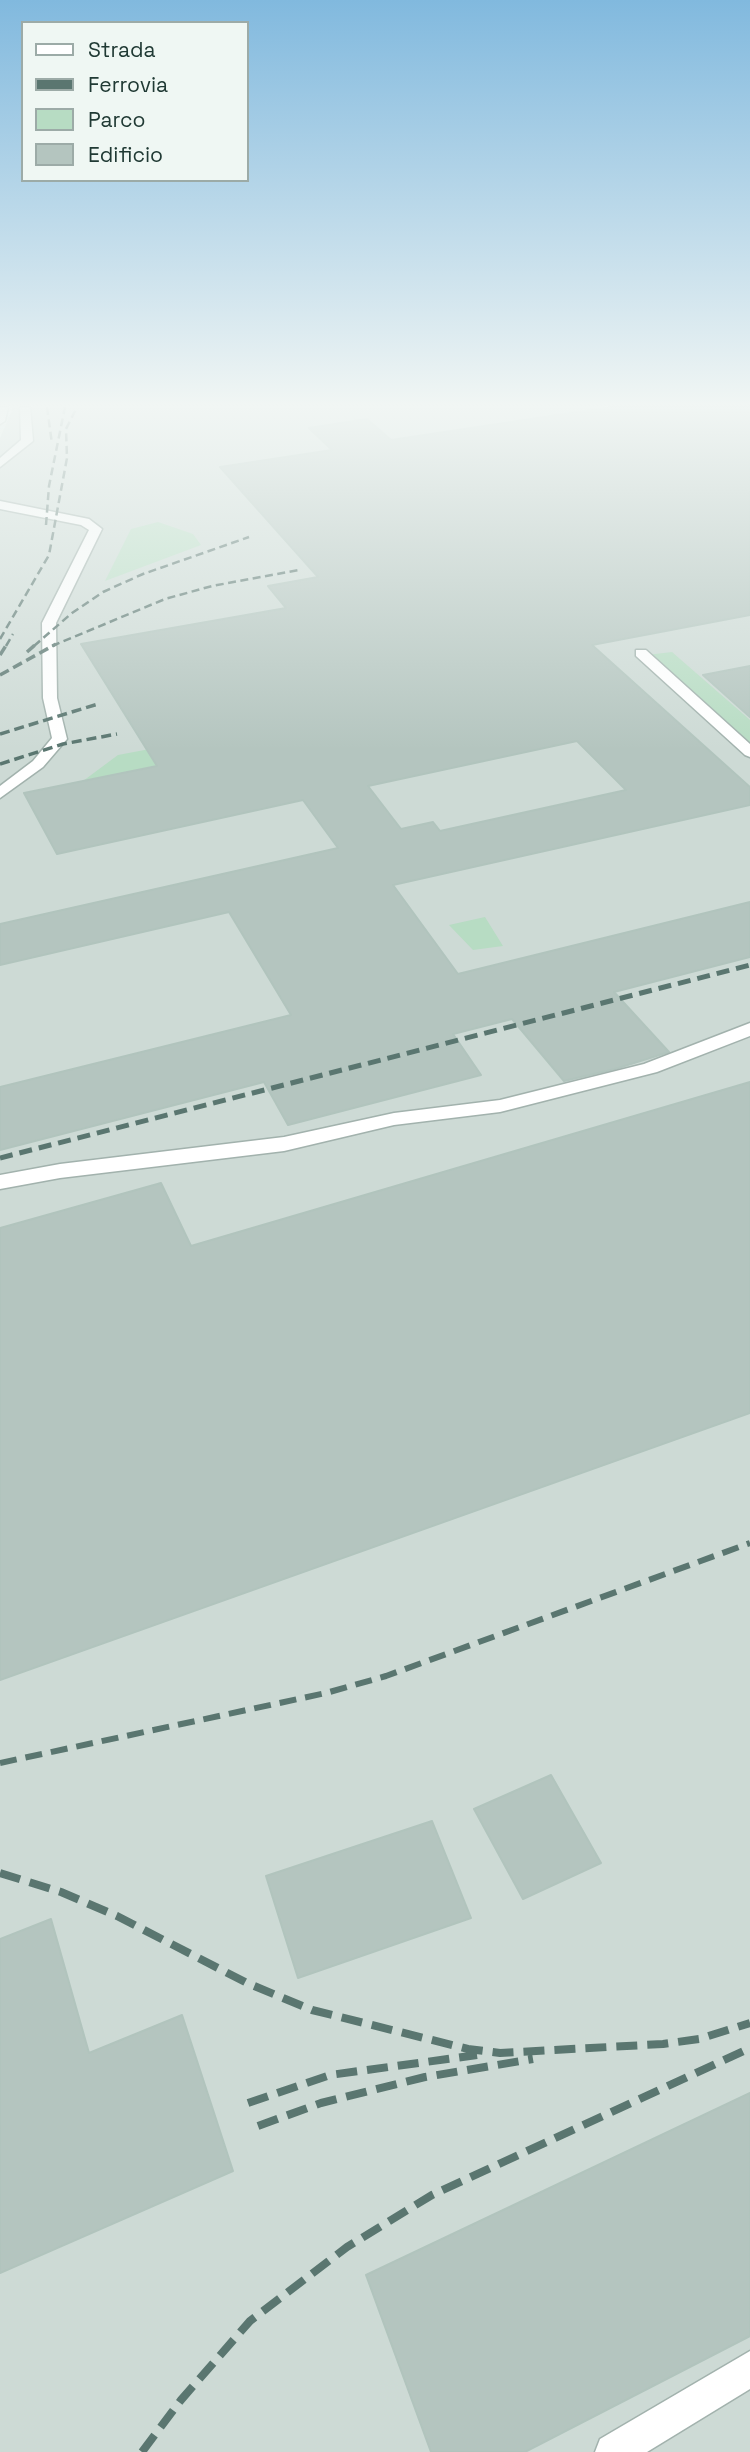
<!DOCTYPE html>
<style>
body{margin:0}
#map{position:relative;width:750px;height:2452px;overflow:hidden;background:#dfeae6;font-family:"Space Grotesk",sans-serif}
canvas{display:block}
.legend{position:absolute;left:21px;top:21px;width:228px;height:161px;box-sizing:border-box;background:#eff7f3;border:2px solid #9caba7;margin:0;padding:9px 12px;list-style:none;font-size:21px;color:#203a34}
.legend li{display:flex;align-items:center;gap:14px;height:35px}
.legend b{width:35px;border:2px solid #9caba7}
</style>
<div id="map">
<canvas width="750" height="2452"></canvas>
<ul class="legend">
<li><b style="height:9px;background:#fff"></b>Strada</li>
<li><b style="height:9px;background:#5a7670"></b>Ferrovia</li>
<li><b style="height:19px;background:#b7dcc3"></b>Parco</li>
<li><b style="height:19px;background:#b4c5bf"></b>Edificio</li>
</ul>
</div>
<script>
const c = document.querySelector('canvas').getContext('2d');
c.lineJoin = 'round';
function paint(path, color) { c.fillStyle = color; c.fill(path, 'evenodd'); }
const poly = rows => new Path2D(rows.map(r => 'M' + r).join(''));
function strokePath(path, color, width, dash) { c.strokeStyle = color; c.lineWidth = width; c.lineCap = dash ? 'butt' : 'round'; c.setLineDash(dash || []); c.stroke(path); }
const built = poly([
 [13,407,750,407,750,2452,0,2452,0,438]
]);
const green = poly([
 [158,522,193,534,201,545,105,581,131,529],
 [672,652,750,720,750,752,638,656],
 [494,684,492,697,83,781,118,755],
 [485,917,503,946,473,950,449,925]
]);
const building = poly([
 [611,407,750,407,750,615,592,645,750,787,750,805,393,885,458,974,750,902,750,957,614,992,669,1052,615,1069,564,1081,512,1019,453,1034,481,1075,288,1125,264,1082,0,1150,0,1087,291,1015,229,912,0,965,0,924,338,848,303,800,57,854,24,793,157,766,81,644,286,608,268,586,318,577,220,467,332,450,309,428,367,419,391,440,611,407],
 [577,741,626,790,440,831,433,822,401,829,368,786,577,741],
 [750,666,750,717,703,675,750,666],
 [750,1082,750,1413,0,1680,0,1228,161,1183,191,1246,750,1082],
 [551,1775,601,1863,523,1899,474,1809,551,1775],
 [432,1821,471,1918,298,1978,266,1876,432,1821],
 [51,1919,89,2053,182,2015,233,2171,0,2273,0,1939,51,1919],
 [750,2093,750,2336,525,2452,431,2452,366,2275,750,2093]
]);
const minor = poly([
 [0,407,8,407,5,421,0,424,0,407],
 [20,407,30,407,33,441,0,467,0,458,21,440,20,407],
 [0,501,89,519,102,529,56,623,57,698,67,739,43,767,0,798,0,786,33,761,52,738,43,698,42,623,89,530,81,525,0,509,0,501],
 [636,650,646,650,750,744,750,757,745,755,636,656,636,650],
 [750,1023,750,1036,657,1072,500,1112,394,1125,284,1151,60,1178,0,1189,0,1175,60,1164,284,1137,394,1113,500,1100,644,1064,750,1023],
 [750,2351,750,2389,647,2452,595,2452,600,2439,750,2351]
]);
const railFar4 = poly([
 [47,407,52,444],
 [46,525,49,486,65,407],
 [0,639,49,555,67,458,66,429,77,407],
 [6,646,13,634],
 [34,646,72,613,103,592,143,574,249,537],
 [52,646,165,599,212,586,299,570]
]);
const railFar3 = poly([
 [27,652,36,644],
 [0,655,7,644],
 [0,675,56,644],
 [0,734,98,704],
 [0,764,63,744,117,734]
]);
const railFar2 = poly([
 [0,1158,750,965]
]);
const railFar1 = poly([
 [0,1763,326,1693,386,1676,750,1543]
]);
const rail = poly([
 [0,1873,61,1892,117,1916,247,1983,312,2010,468,2049,500,2053,663,2044,699,2039,750,2023],
 [248,2103,330,2075,477,2055],
 [258,2126,321,2103,425,2077,533,2059],
 [142,2452,181,2400,250,2321,347,2247,432,2195,750,2048]
]);
paint(built, '#cddad5');
paint(green, '#b7dcc3');
paint(building, '#b4c5bf');
strokePath(building, '#b1c4bd', 2);
strokePath(minor, '#a2b2ad', 3);
paint(minor, '#fff');
strokePath(railFar4, '#5a7670', 2.5, [8, 4.5]);
strokePath(railFar3, '#5a7670', 3.5, [10, 5]);
strokePath(railFar2, '#5a7670', 5, [13, 7]);
strokePath(railFar1, '#5a7670', 6, [17, 9]);
strokePath(rail, '#5a7670', 8, [21, 10]);
const sky = c.createLinearGradient(0, 0, 0, 750);
sky.addColorStop(0, '#81b9de');
sky.addColorStop(0.54, '#f1f6f4');
sky.addColorStop(1, '#f1f6f400');
c.fillStyle = sky;
c.fillRect(0, 0, 750, 750);
</script>
